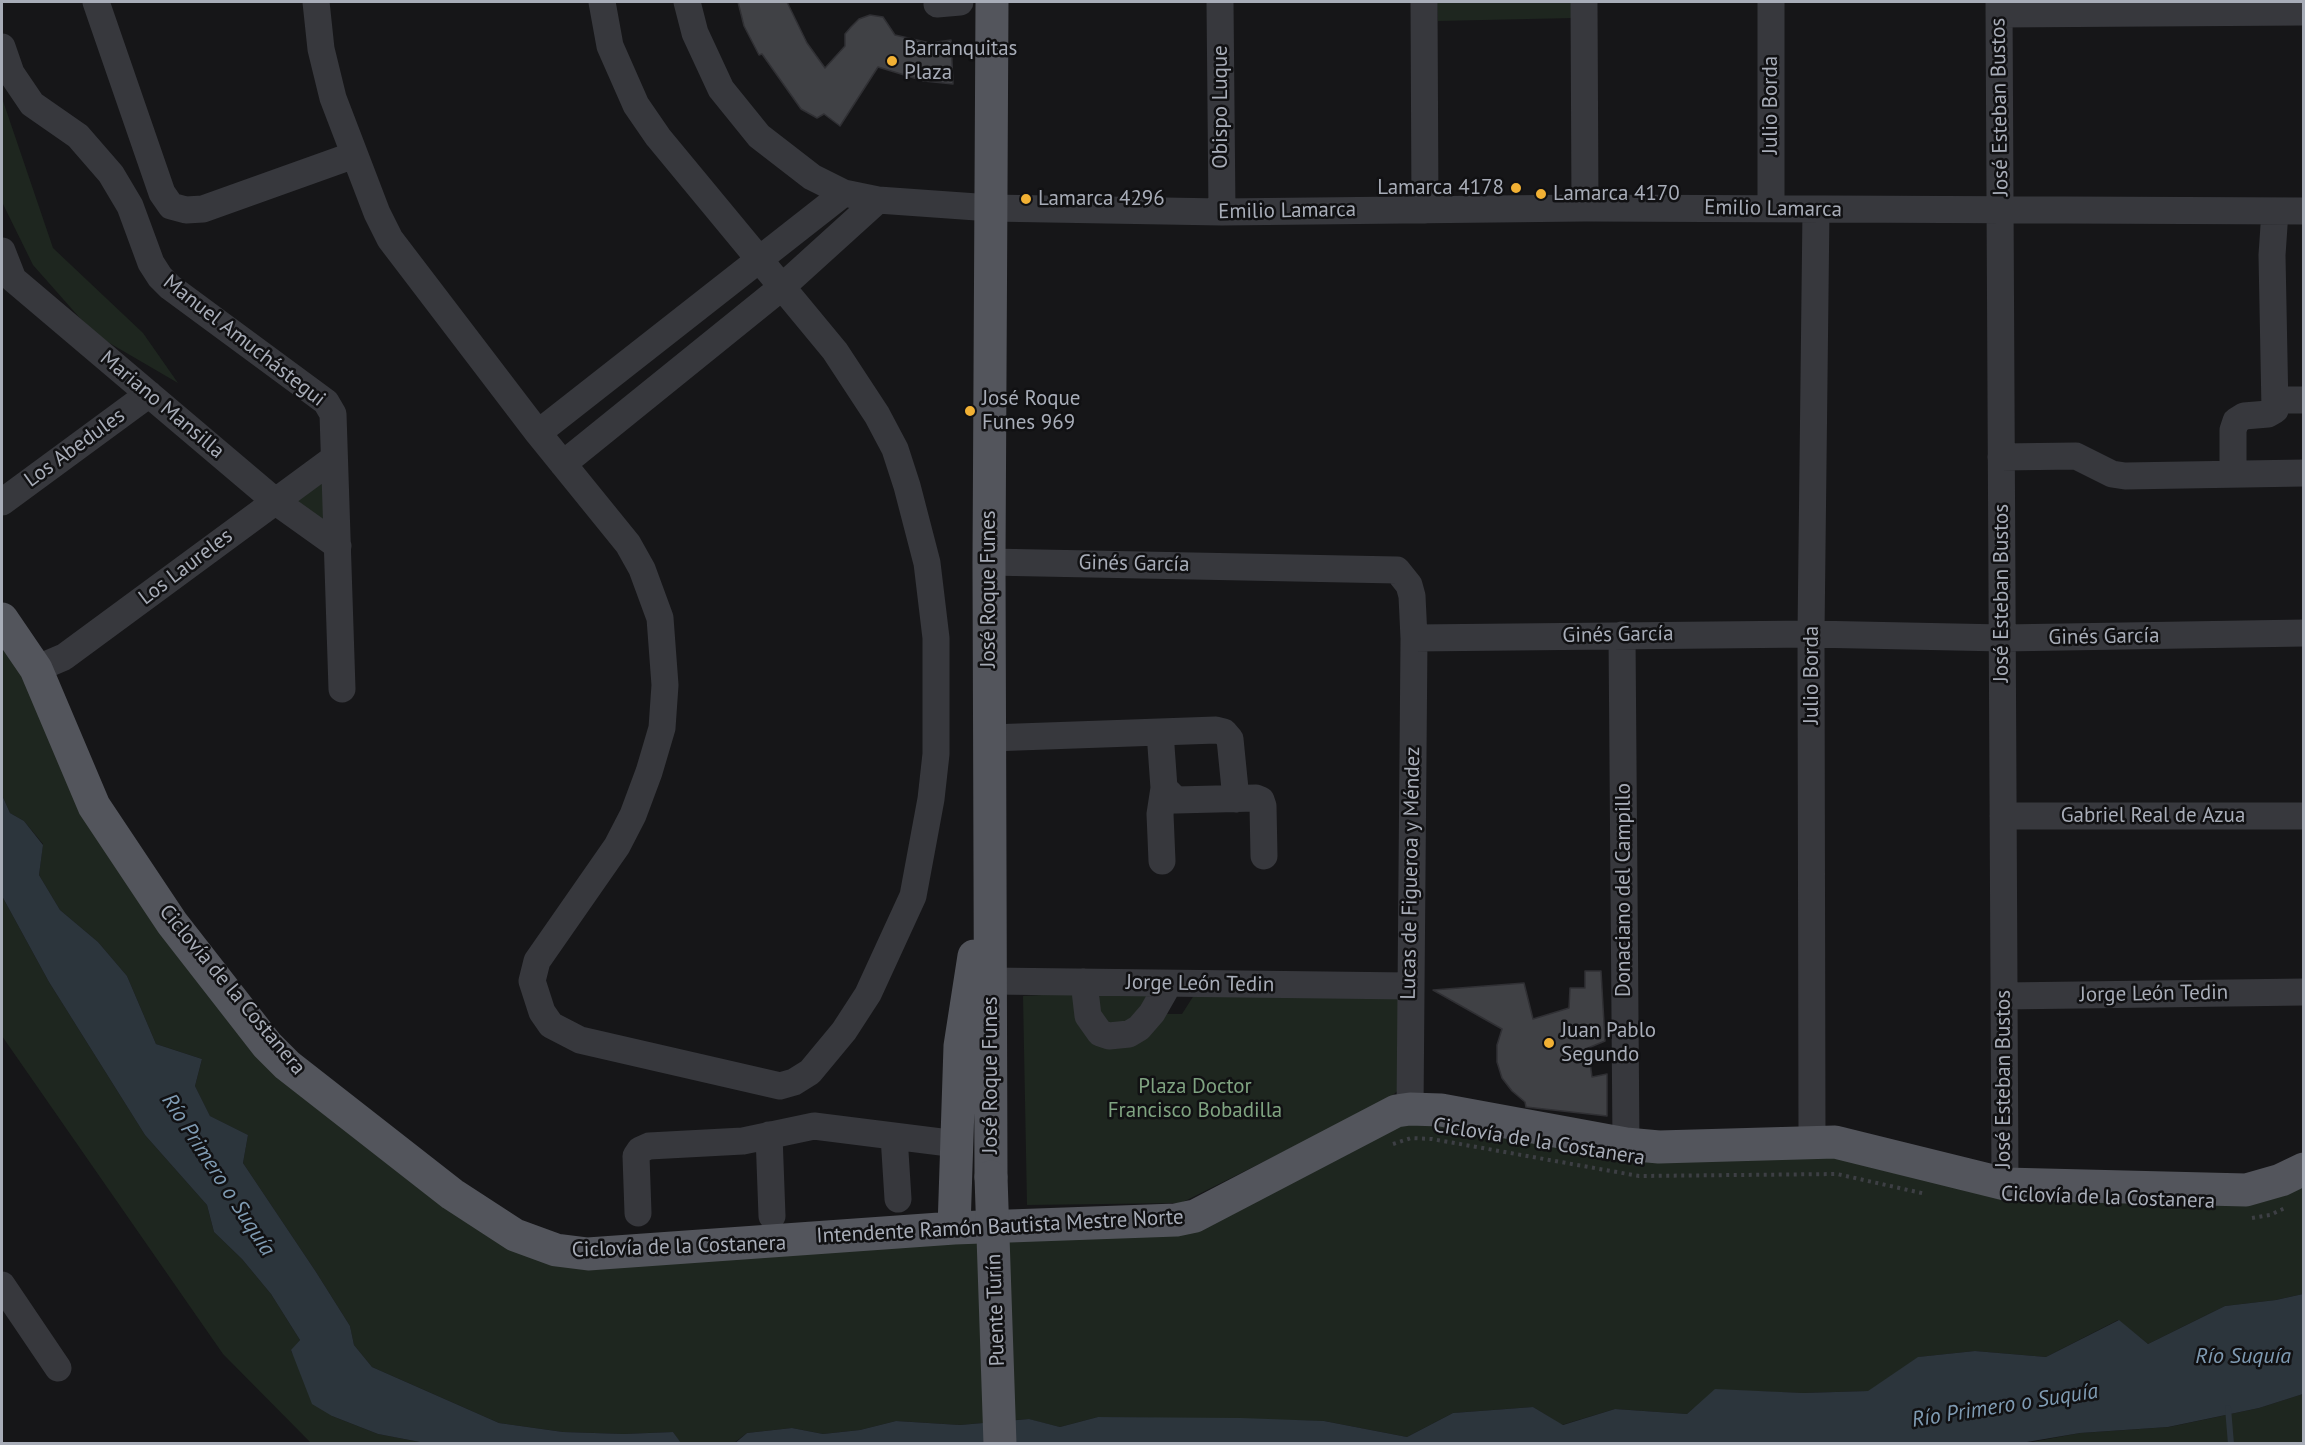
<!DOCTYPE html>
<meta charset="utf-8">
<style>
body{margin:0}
#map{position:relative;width:2305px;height:1445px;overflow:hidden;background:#161618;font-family:"PT Sans",sans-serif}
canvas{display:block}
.frame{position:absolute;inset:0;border:3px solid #a8adb8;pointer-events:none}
</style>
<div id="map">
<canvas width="2305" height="1445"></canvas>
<div class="frame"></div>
</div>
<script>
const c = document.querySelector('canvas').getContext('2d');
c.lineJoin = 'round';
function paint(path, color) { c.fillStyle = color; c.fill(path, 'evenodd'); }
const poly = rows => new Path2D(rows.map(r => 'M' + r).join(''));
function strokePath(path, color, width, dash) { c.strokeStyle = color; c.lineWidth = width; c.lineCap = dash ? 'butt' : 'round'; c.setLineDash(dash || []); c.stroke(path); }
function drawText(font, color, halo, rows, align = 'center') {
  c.font = font + ' "PT Sans",sans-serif'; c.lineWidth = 5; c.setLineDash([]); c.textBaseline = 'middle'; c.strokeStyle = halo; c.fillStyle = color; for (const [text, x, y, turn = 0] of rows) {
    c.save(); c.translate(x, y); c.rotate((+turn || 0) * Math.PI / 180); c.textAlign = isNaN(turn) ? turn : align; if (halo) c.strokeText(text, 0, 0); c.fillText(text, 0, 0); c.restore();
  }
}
const green = poly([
 [1437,2,1574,2,1574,18,1438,21],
 [2,98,53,248,143,333,178,383,94,334,33,265,2,202],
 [328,469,333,537,295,503],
 [2,621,83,784,267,1045,534,1243,1151,1221,1379,1120,1626,1144,1812,1140,2005,1184,2246,1190,2303,1169,2303,1294,2276,1300,2225,1306,2148,1344,2118,1320,2046,1357,1975,1351,1919,1357,1869,1391,1803,1393,1715,1390,1687,1414,1615,1409,1562,1425,1533,1407,1453,1413,1407,1437,1324,1421,1098,1417,1060,1427,1028,1419,960,1425,896,1421,860,1430,823,1434,792,1428,747,1433,734,1443,681,1444,673,1432,624,1434,563,1432,499,1423,372,1367,354,1345,350,1326,316,1272,243,1163,248,1135,210,1116,195,1086,202,1059,156,1044,127,976,98,942,60,910,39,875,43,844,24,821,10,813,2,795],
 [2,896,49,982,145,1135,207,1205,214,1232,242,1259,271,1294,300,1340,291,1351,332,1416,378,1434,425,1443,311,1443,223,1354,2,1036],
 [1196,992,1400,997,1401,1088,1387,1100,1181,1203,1027,1205,1023,996,1078,993,1091,1035,1158,1014,1182,1014],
 [1104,994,1148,995,1144,1005,1128,1023,1102,1023,1098,997],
 [2303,1394,2303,1443,2021,1444,2080,1433,2169,1427,2259,1408]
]);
const water = poly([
 [2,795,10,813,24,821,43,845,39,875,60,910,98,942,127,976,156,1044,202,1059,195,1086,210,1116,248,1135,243,1163,316,1272,350,1326,354,1345,372,1367,499,1423,563,1432,624,1434,673,1432,681,1443,425,1443,378,1434,332,1416,312,1404,291,1350,300,1340,271,1294,242,1259,214,1232,207,1205,145,1135,49,982,2,896],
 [2303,1294,2303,1394,2259,1408,2168,1427,2080,1433,2021,1443,734,1444,747,1433,792,1428,823,1434,860,1430,896,1421,960,1425,1029,1419,1060,1427,1098,1417,1241,1418,1324,1421,1407,1437,1453,1413,1533,1407,1563,1425,1615,1409,1687,1414,1715,1389,1803,1393,1868,1391,1918,1357,1975,1351,2046,1357,2119,1320,2148,1344,2225,1306,2276,1300]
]);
const stream = poly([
 [2228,1408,2231,1444]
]);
const building = poly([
 [738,2,787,2,807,43,825,68,845,46,845,34,851,27,859,19,870,15,883,17,895,35,930,43,951,40,953,84,924,81,878,67,840,126,824,114,817,118,801,109,762,54,759,55,744,26,738,2],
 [1585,971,1601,971,1605,1041,1588,1048,1592,1077,1607,1074,1607,1116,1526,1107,1525,1102,1512,1091,1502,1078,1497,1062,1497,1045,1502,1029,1433,990,1524,983,1533,1019,1569,1008,1570,988,1585,988,1585,971]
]);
const path = poly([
 [1393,1144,1411,1138,1432,1139,1639,1176,1837,1174,1926,1194],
 [2252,1218,2270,1215,2285,1208]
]);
const minor = poly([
 [96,2,162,193,171,206,186,210,203,209,354,155],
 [316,2,321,49,333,98,377,213,390,239,538,433,628,544,642,569,660,618,665,685,662,728,649,772,633,815,617,846,537,961,532,981,542,1012,551,1025,580,1040,780,1086,794,1082,810,1072,844,1031,868,994,913,896,931,799,936,754,936,638,927,563,907,486,895,449,877,415,835,351,658,137,636,105,610,46,602,2],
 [687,2,695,33,721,89,759,136,812,177,844,193,878,200,991,208,1222,212,1585,208,2304,211],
 [1220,2,1222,212],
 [1424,2,1425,210],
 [1584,2,1585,208],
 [1999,2,2005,1184],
 [937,4,960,2],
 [1999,14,2304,12],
 [2,47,11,73,32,104,78,136,111,174,130,206,151,263,160,277,170,287,326,402,333,414,342,689],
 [1771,208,1771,2],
 [2,251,13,279,275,501,338,546],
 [2275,400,2304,400],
 [538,433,844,193],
 [2001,457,2076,456,2112,474,2125,476,2304,473],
 [563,464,782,287,878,200],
 [2233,474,2233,430,2236,421,2244,416,2268,414,2275,410,2272,255,2275,211],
 [2,502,149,394],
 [989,562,1397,570,1409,585,1412,596,1414,638,1811,634,2003,638,2304,633],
 [1622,635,1626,1144],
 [36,669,64,657,333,459],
 [1160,732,1164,788,1160,814,1162,861],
 [990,738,1216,730,1224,732,1230,739,1236,799],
 [1164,788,1176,800,1256,798,1261,800,1263,806,1264,856],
 [2003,816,2304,816],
 [991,981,1410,986],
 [1084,982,1088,1016,1100,1033,1109,1036,1129,1034,1139,1028,1152,1013,1168,985],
 [2004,996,2304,992],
 [1410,1109,1414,638],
 [769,1135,772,1216],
 [894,1136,898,1199],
 [1812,1140,1811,634,1816,209],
 [638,1213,636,1156,640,1150,649,1146,743,1141,814,1126,957,1144],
 [2,1285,58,1368]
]);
const major = poly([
 [2,619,36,669,94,806,172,923,267,1045,287,1065,452,1194,515,1235,556,1250,588,1254,954,1228,1176,1220,1195,1216,1396,1111,1410,1109,1441,1110,1626,1144,1659,1147,1835,1142,2005,1184,2246,1190,2281,1180,2304,1169],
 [991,1177,989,562,992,2],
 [954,1228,960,1046,974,956]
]);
const majorBridge = poly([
 [991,1177,1000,1444]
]);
const markers = [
 [892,61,6,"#f2b134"],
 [1516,188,6,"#f2b134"],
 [1541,194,6,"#f2b134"],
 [1026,199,6,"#f2b134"],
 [970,411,6,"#f2b134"],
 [1549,1043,6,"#f2b134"]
];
const poiNames = [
 ["Barranquitas",904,49],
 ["Plaza",904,73],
 ["Lamarca 4178",1504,188,"right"],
 ["Lamarca 4170",1553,194],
 ["Lamarca 4296",1038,199],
 ["José Roque",982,399],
 ["Funes 969",982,423],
 ["Juan Pablo",1561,1031],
 ["Segundo",1561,1055]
];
const streetNames = [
 ["Julio Borda",1771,105,-90],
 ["Obispo Luque",1221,107,-90],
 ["José Esteban Bustos",2000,107,-91],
 ["Emilio Lamarca",1773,209,1],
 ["Emilio Lamarca",1287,211,-1],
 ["Manuel Amuchástegui",244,341,38],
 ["Mariano Mansilla",162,405,40],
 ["Los Abedules",75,448,-36],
 ["Ginés García",1134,564,1],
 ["Los Laureles",186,567,-37],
 ["José Roque Funes",989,589,-90],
 ["José Esteban Bustos",2002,593,-90],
 ["Ginés García",1618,635,-1],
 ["Ginés García",2104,637,-1],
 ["Julio Borda",1812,675,-90],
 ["Gabriel Real de Azua",2153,816],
 ["Lucas de Figueroa y Méndez",1411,873,-89],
 ["Donaciano del Campillo",1624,890,-90],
 ["Jorge León Tedin",1200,984,1],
 ["Ciclovía de la Costanera",232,990,50],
 ["Jorge León Tedin",2154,994,-1],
 ["José Roque Funes",991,1075,-90],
 ["José Esteban Bustos",2004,1079,-90],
 ["Ciclovía de la Costanera",1539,1142,9],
 ["Ciclovía de la Costanera",2108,1198,2],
 ["Intendente Ramón Bautista Mestre Norte",1000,1227,-3],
 ["Ciclovía de la Costanera",679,1247,-2],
 ["Puente Turín",996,1310,-92]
];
const parkNames = [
 ["Plaza Doctor",1195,1087],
 ["Francisco Bobadilla",1195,1111]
];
const waterNames = [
 ["Río Primero o Suquía",218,1175,57],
 ["Río Suquía",2243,1357],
 ["Río Primero o Suquía",2005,1406,-9]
];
paint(green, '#1e261f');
paint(water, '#2c353c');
strokePath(stream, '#2c353c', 6);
paint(building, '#404145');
strokePath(building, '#303034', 1.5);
strokePath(path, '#3d3f44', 4, [3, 4.5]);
strokePath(minor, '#37383d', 27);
strokePath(major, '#53555c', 33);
strokePath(majorBridge, '#53555c', 33);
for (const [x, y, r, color] of markers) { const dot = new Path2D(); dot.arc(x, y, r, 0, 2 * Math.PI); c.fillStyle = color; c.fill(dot); strokePath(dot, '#111113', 2); }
drawText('21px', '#a8adb8', '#111113', poiNames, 'left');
drawText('21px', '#a8adb8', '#111113', streetNames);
drawText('21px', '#7fa381', '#111113', parkNames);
drawText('italic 22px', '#7f9bb3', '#111113', waterNames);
</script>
